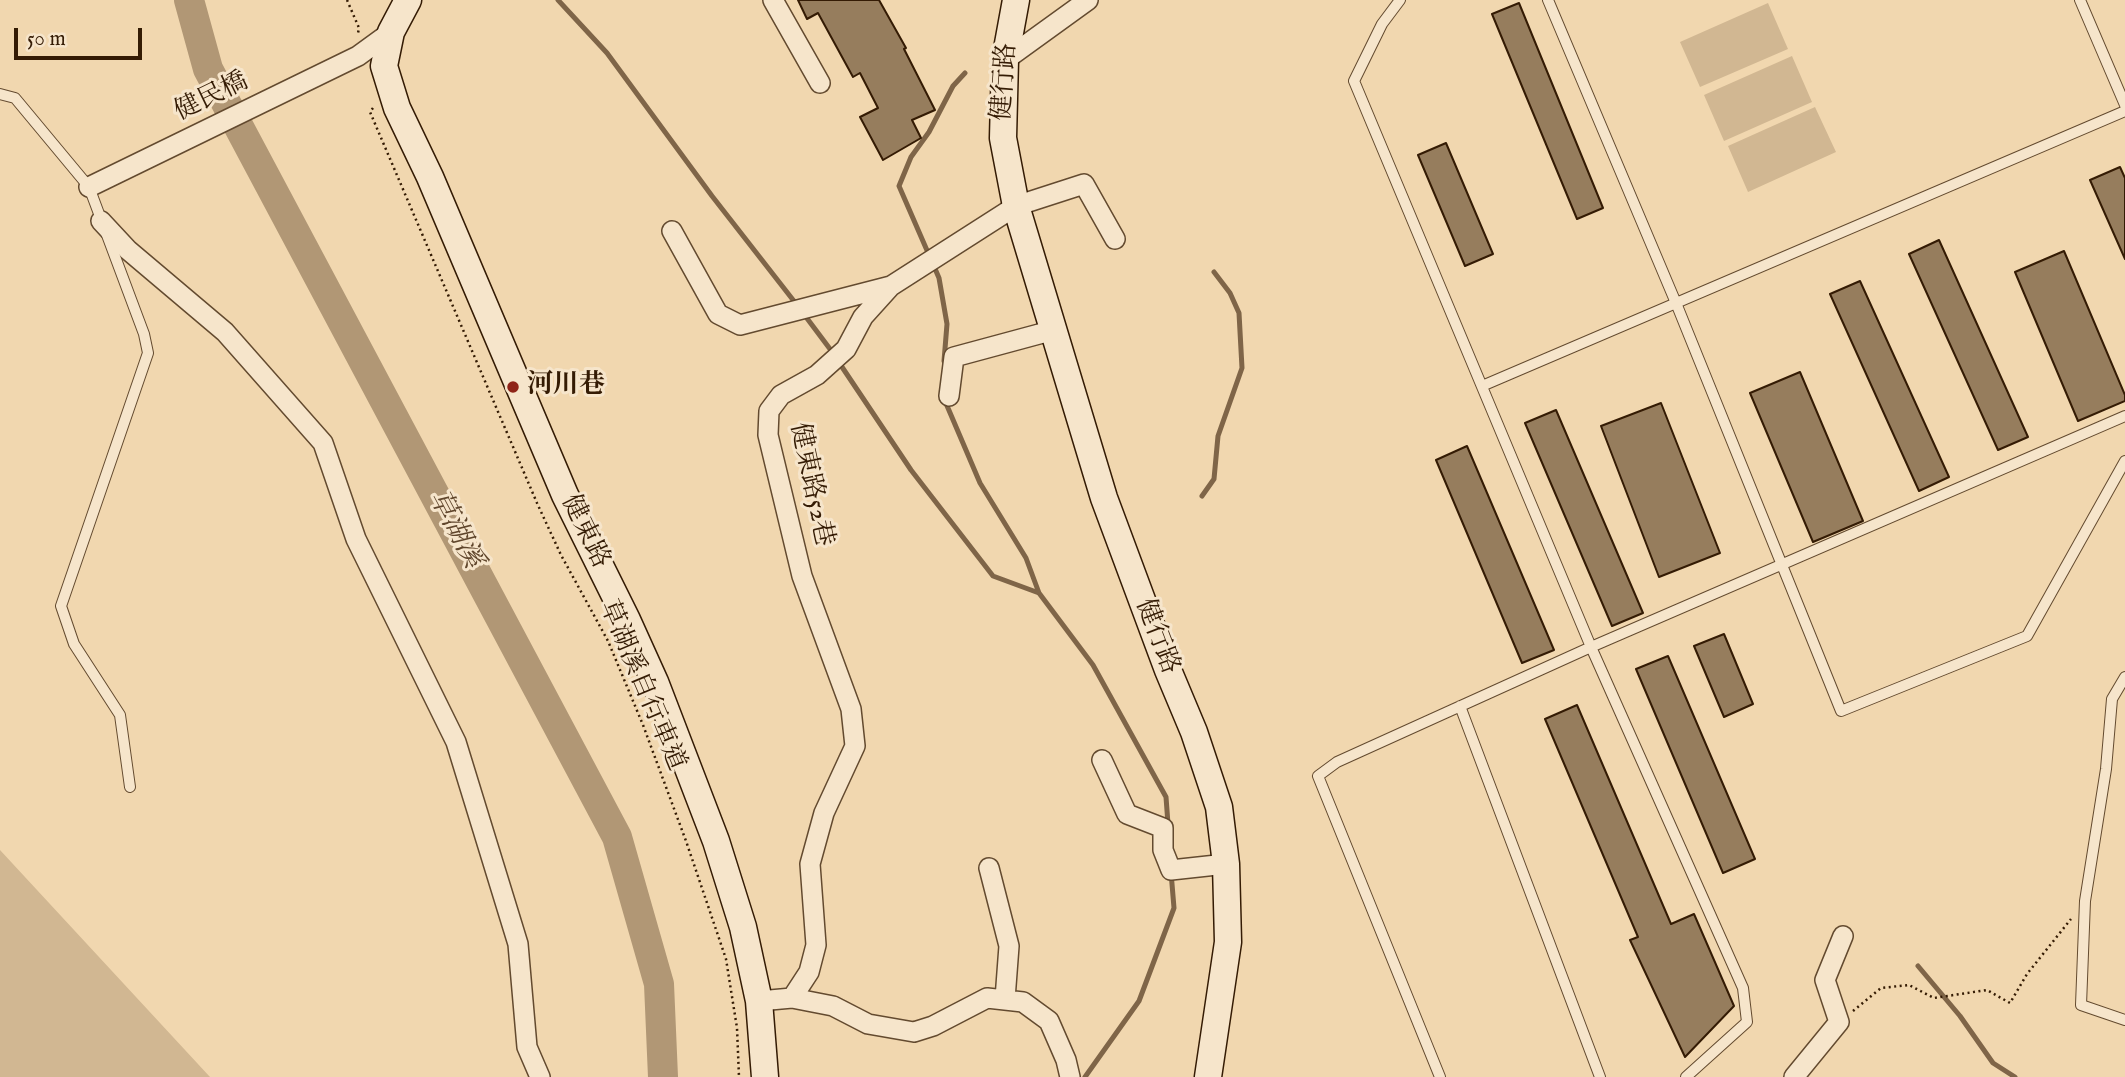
<!DOCTYPE html>
<meta charset="utf-8">
<style>
body{margin:0}
#map{position:relative;width:2125px;height:1077px;overflow:hidden;background:#f1d7af;font-family:"IM FELL English",serif}
canvas{display:block}
.scale{position:absolute;left:14px;top:28px;width:128px;height:32px;box-sizing:border-box;border:4px solid #341b04;border-top:0;padding-left:9px;font-size:21px;line-height:24px;white-space:nowrap;color:#341b04;-webkit-text-stroke:5px #f6e5cb;paint-order:stroke}
</style>
<div id="map">
<canvas width="2125" height="1077"></canvas>
<div class="scale">50 m</div>
</div>
<script>
const c = document.querySelector('canvas').getContext('2d');
c.lineJoin = 'round';
function paint(path, color) { c.fillStyle = color; c.fill(path, 'evenodd'); }
const poly = rows => new Path2D(rows.map(r => 'M' + r).join(''));
function strokePath(path, color, width, dash) { c.strokeStyle = color; c.lineWidth = width; c.lineCap = dash ? 'butt' : 'round'; c.setLineDash(dash || []); c.stroke(path); }
function drawText(font, color, halo, rows, align = 'center') {
  c.font = font + ' "IM FELL English","Noto Serif TC",serif'; c.lineWidth = 6; c.setLineDash([]); c.textBaseline = 'middle'; c.strokeStyle = halo; c.fillStyle = color; for (const [text, x, y, turn = 0] of rows) {
    c.save(); c.translate(x, y); c.rotate((+turn || 0) * Math.PI / 180); c.textAlign = isNaN(turn) ? turn : align; if (halo) c.strokeText(text, 0, 0); c.fillText(text, 0, 0); c.restore();
  }
}
const green = poly([
 [1768,3,1788,49,1700,87,1680,42],
 [1792,56,1812,102,1724,141,1704,95],
 [1815,107,1836,152,1748,192,1728,146],
 [0,850,210,1077,0,1077]
]);
const stream = poly([
 [558,0,607,53,712,196,797,305],
 [929,255,899,186,911,157,929,132,953,86,965,73],
 [933,264,939,278,947,324,944,361],
 [803,313,833,353],
 [838,361,911,470,993,576,1039,593,1093,665,1166,797,1168,824],
 [945,401,980,483,1026,558,1039,593],
 [1202,496,1214,479,1218,436,1242,368,1239,313,1230,293,1214,272],
 [1918,966,1960,1016,1993,1063,2015,1077],
 [1085,1077,1139,1001,1174,908,1171,872]
]);
const river = poly([
 [189,0,208,69,617,837,659,984,663,1077]
]);
const building = poly([
 [798,0,879,0,906,48,904,49,935,110,912,120,921,138,883,160,860,117,878,108,860,73,853,77,818,13,807,19,798,0],
 [1519,3,1603,208,1577,219,1492,14,1519,3],
 [1446,143,1493,254,1465,266,1418,155,1446,143],
 [2120,167,2125,178,2125,259,2090,180,2120,167],
 [1939,240,2028,437,1998,450,1909,254,1939,240],
 [2064,251,2125,395,2125,401,2078,421,2015,272,2064,251],
 [1860,281,1949,477,1919,491,1830,294,1860,281],
 [1800,372,1863,521,1813,542,1750,393,1800,372],
 [1661,403,1720,553,1659,577,1601,426,1661,403],
 [1556,410,1643,613,1612,626,1525,423,1556,410],
 [1467,446,1554,650,1522,663,1436,460,1467,446],
 [1724,634,1753,704,1724,717,1694,646,1724,634],
 [1668,656,1755,859,1723,873,1636,669,1668,656],
 [1577,705,1671,924,1694,914,1734,1006,1685,1057,1630,940,1638,937,1545,719,1577,705]
]);
const path = poly([
 [347,0,359,28,358,33],
 [373,108,370,112,537,503,561,555,608,641,643,725,686,841,726,959,737,1028,739,1077],
 [1853,1011,1881,988,1909,985,1934,998,1987,990,2010,1003,2027,974,2071,919]
]);
const lane = poly([
 [1400,0,1382,24,1354,81,1591,647,1743,988,1747,1022,1686,1077],
 [1548,0,1676,303,1841,711,2027,636,2125,461],
 [2080,0,2125,105],
 [0,94,15,98,89,187,144,334,148,353,61,606,74,644,120,715,130,787],
 [1482,386,2125,111],
 [2125,677,2112,699,2106,769,2085,901,2081,1005,2125,1020],
 [1460,706,1600,1077],
 [1440,1077,1318,776,1337,762,1591,647,2125,416]
]);
const street = poly([
 [773,0,820,83],
 [1005,60,1088,0],
 [89,187,358,56,391,32],
 [101,221,128,250,225,332,323,443,356,539,456,742,518,944,527,1047,540,1077],
 [672,231,718,314,740,325,891,286],
 [949,396,954,357,1054,330],
 [1102,760,1127,814,1163,828,1163,850,1171,870,1226,864],
 [989,868,1009,946,1005,999],
 [792,998,809,972,816,945,810,864,824,813,855,746,851,709,802,576,768,435,769,411,781,395,817,375,846,349,863,317,891,286,1016,206,1084,184,1115,239],
 [759,1001,792,998,833,1006,868,1024,914,1032,933,1026,987,998,1023,1002,1049,1021,1066,1060,1070,1077],
 [1794,1077,1839,1022,1825,980,1843,936]
]);
const secondary = poly([
 [408,0,391,32,384,66,397,108,430,177,565,495,627,620,655,682,716,841,743,927,759,1001,765,1077],
 [1016,0,1005,60,1003,138,1016,206,1104,498,1168,670,1194,732,1219,807,1226,864,1228,942,1208,1077]
]);
const markers = [
 [513,387,7,"#8f2418"]
];
const streetNames = [
 ["健行路",1006,82,-86],
 ["健民橋",212,98,-26],
 ["健東路52巷",810,485,78],
 ["健東路",584,532,64],
 ["健行路",1156,637,69],
 ["草湖溪自行車道",641,686,67]
];
const poiNames = [
 ["河川巷",527,387]
];
const waterNames = [
 ["草湖溪",454,530,62]
];
paint(green, '#d1b792');
strokePath(stream, '#7f6548', 5);
strokePath(river, '#b19775', 30);
paint(building, '#967d5d');
strokePath(building, '#341b04', 2);
strokePath(lane, '#634a2f', 12);
strokePath(street, '#634a2f', 22);
strokePath(secondary, '#341b04', 29);
strokePath(path, '#341b04', 2.5, [2, 3.5]);
strokePath(lane, '#f6e5cb', 10);
strokePath(street, '#f6e5cb', 19);
strokePath(secondary, '#f6e5cb', 26);
for (const [x, y, r, color] of markers) { const dot = new Path2D(); dot.arc(x, y, r, 0, 2 * Math.PI); c.fillStyle = color; c.fill(dot); strokePath(dot, '#f6e5cb', 2.5); }
drawText('26px', '#341b04', '#f6e5cb', streetNames);
drawText('bold 26px', '#341b04', '#f6e5cb', poiNames, 'left');
drawText('italic 28px', '#60462c', '#f6e5cb', waterNames);
</script>
